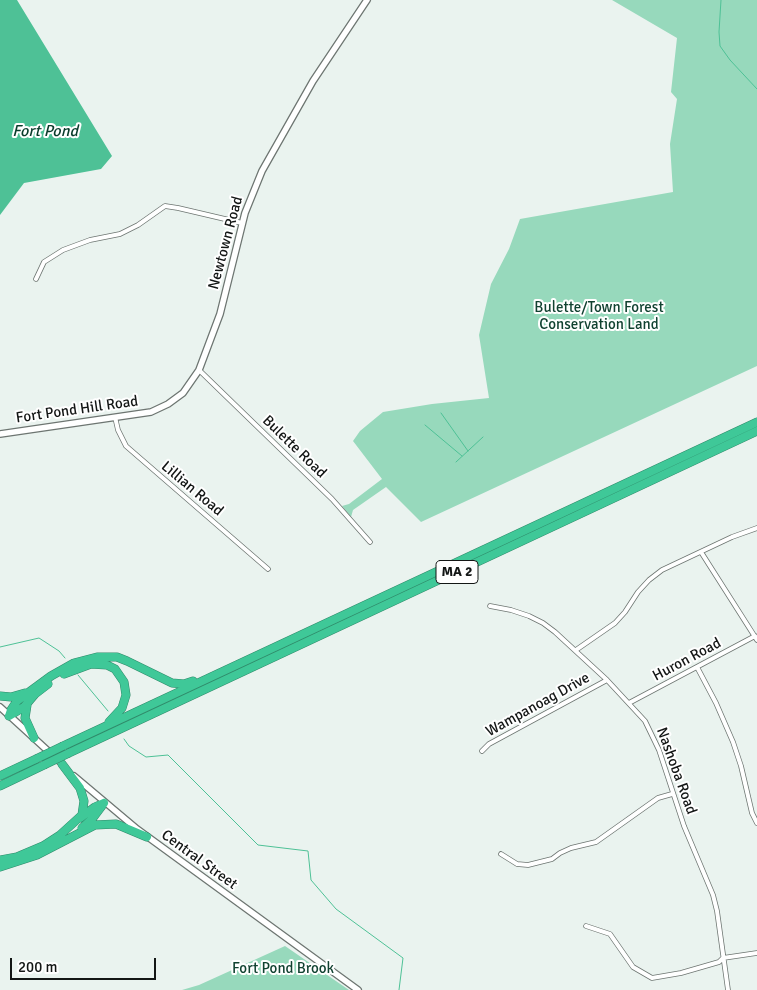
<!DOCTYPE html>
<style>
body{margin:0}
#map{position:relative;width:757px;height:990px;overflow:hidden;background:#eaf3ef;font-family:Signika,sans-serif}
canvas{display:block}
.scale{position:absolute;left:10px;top:958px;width:146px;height:22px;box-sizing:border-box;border:2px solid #131615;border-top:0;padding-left:6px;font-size:15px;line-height:18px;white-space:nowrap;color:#131615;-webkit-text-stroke:4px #fff;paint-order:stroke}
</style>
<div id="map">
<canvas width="757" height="990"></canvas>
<div class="scale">200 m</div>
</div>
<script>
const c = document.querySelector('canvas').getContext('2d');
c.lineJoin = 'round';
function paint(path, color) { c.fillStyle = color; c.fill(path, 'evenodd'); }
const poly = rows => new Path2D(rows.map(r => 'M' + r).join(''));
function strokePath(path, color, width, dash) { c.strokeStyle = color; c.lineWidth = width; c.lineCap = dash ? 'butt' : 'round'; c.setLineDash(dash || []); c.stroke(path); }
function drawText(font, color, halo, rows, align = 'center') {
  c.font = font + ' Signika,sans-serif'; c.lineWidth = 4; c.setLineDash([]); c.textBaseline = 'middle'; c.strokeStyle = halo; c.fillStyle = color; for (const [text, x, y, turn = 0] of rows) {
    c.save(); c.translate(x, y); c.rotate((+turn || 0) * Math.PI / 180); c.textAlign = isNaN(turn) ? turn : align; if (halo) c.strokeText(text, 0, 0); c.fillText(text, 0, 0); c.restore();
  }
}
const green = poly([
 [612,0,757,0,757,366,421,522,386,487,353,510,351,517,342,506,349,504,382,479,353,441,360,431,383,412,432,404,489,398,479,335,491,284,509,249,520,219,673,192,670,144,677,99,671,92,677,38],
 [285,946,349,990,182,990,199,985]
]);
const water = poly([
 [0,0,17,0,112,156,101,169,24,183,0,215]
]);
const stream = poly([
 [721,0,719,32,720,46,730,60,757,89],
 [441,413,468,451],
 [425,425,462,456],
 [456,462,483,437],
 [0,647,39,638,59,651,65,658],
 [78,675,108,711],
 [124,739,129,746,146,757,168,755,258,845,308,851,311,880,336,909,403,958,399,990]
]);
const street = poly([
 [36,279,44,262,63,250,90,240,120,234,138,225,165,206,178,208,242,223],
 [199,370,332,499,370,542],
 [115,417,118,430,126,446,268,569],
 [701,552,757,640],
 [490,606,511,610,529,616,543,623,555,632,607,680,645,721,659,750,684,826,713,895,717,911,728,990],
 [576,650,615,623,625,612,638,592,649,580,662,570,732,537,757,528],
 [697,667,716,703,733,742,741,766,752,813,757,823],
 [629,703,755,636],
 [482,751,489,744,607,680],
 [501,854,517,864,528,865,552,859,560,853,571,848,596,842,658,798,672,794],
 [586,926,610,934,633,967,652,978,681,973,719,962,723,958,757,953]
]);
const secondary = poly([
 [0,434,151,412,168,404,183,393,199,370,220,314,245,213,262,171,313,81,367,0],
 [0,707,59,761],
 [74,776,137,829,358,990]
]);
const highway = poly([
 [64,674,91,664,107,665,115,669,124,682,126,695,122,708,109,722],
 [0,696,11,697,25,693],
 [27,705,25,718,34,738],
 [9,716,11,710,17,701,51,676,74,663,97,657,117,657,127,661,172,683,184,684,193,681],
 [9,716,24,707,35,694,48,684],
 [63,746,757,422],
 [69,753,757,431],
 [0,776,36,759],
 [0,786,44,765],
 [80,818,95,807,104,803],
 [82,828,92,819,104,803],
 [0,860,17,857,43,846,60,835,82,815,84,801,80,788,62,764],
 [0,867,37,855,95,825,116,824,147,837]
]);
const highwayBridge = poly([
 [36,759,63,746],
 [44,765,69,753]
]);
const shields = [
 [457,572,42]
];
const shieldNames = [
 ["MA 2",457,572]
];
const streetNames = [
 ["Newtown Road",226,243,-75],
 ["Fort Pond Hill Road",77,410,-8],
 ["Bulette Road",294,447,44],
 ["Lillian Road",192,489,40],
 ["Huron Road",687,660,-28],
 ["Wampanoag Drive",538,705,-29],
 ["Nashoba Road",676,771,70],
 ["Central Street",199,860,36]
];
const parkNames = [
 ["Bulette/Town Forest",599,308],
 ["Conservation Land",599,325],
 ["Fort Pond Brook",283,969]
];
const waterNames = [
 ["Fort Pond",45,132]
];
paint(green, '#97d9bc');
paint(water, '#4ec196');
strokePath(stream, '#4ec196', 1);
strokePath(street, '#6d7571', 5.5);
strokePath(secondary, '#6d7571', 8);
strokePath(highway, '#308a6a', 9);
strokePath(street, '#fff', 4);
strokePath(secondary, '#fff', 5.5);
strokePath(highway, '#3fc898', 8);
strokePath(highwayBridge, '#308a6a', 9, []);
strokePath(highwayBridge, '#3fc898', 8);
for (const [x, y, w] of shields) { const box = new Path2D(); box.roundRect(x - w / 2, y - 11.5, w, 23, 4); c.fillStyle = '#fff'; c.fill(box); strokePath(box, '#131615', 1); }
drawText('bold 14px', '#131615', null, shieldNames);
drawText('15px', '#131615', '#fff', streetNames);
drawText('15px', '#114231', '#fff', parkNames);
drawText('italic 16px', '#093c2b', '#fff', waterNames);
</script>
